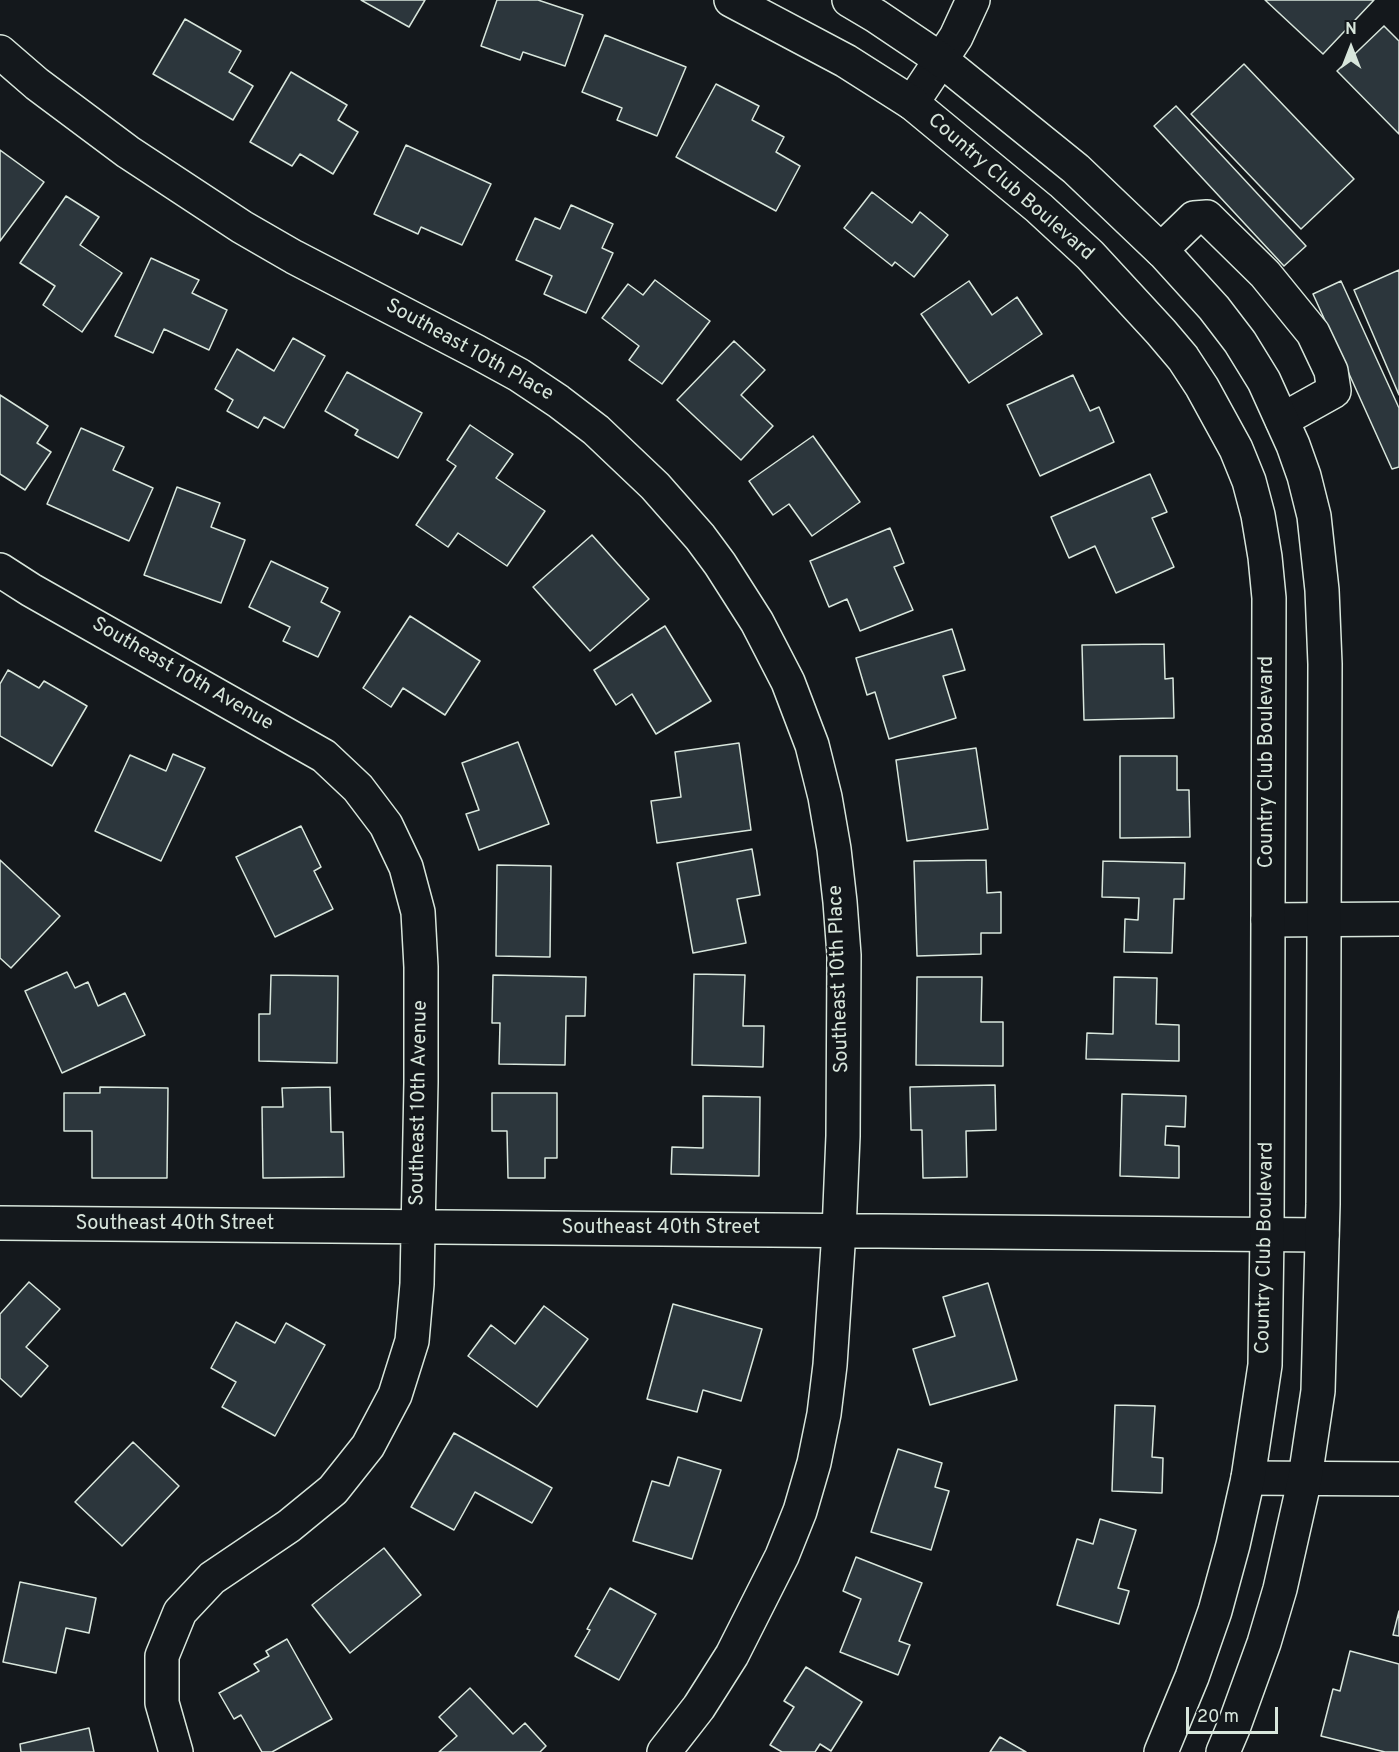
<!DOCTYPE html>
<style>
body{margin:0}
#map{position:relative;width:1399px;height:1752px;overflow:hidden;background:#14181c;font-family:Overpass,sans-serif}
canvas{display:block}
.north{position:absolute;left:1321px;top:18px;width:60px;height:60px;-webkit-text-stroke:4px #14181c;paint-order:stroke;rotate:0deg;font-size:16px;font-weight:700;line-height:24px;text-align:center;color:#d8e6dc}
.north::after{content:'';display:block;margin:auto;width:21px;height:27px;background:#d8e6dc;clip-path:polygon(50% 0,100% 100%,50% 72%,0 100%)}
.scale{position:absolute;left:1186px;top:1707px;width:92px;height:27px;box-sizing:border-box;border:3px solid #d8e6dc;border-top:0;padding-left:8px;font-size:18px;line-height:21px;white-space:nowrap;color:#d8e6dc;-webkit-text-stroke:4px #14181c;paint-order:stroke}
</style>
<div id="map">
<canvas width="1399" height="1752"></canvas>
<div class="north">N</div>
<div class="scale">20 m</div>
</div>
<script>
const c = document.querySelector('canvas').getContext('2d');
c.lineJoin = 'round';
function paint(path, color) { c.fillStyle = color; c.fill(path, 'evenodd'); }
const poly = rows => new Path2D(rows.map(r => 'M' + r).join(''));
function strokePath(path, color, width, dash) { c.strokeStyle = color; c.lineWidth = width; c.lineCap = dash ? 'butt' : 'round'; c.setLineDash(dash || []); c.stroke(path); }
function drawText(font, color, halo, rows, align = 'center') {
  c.font = font + ' Overpass,sans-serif'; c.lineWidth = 4.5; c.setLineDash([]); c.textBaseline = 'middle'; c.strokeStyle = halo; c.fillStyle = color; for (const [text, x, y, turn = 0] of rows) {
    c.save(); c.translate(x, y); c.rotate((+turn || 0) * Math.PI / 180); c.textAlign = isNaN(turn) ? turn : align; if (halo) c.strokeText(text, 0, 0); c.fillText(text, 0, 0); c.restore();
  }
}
const building = poly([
 [361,0,425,0,409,27,361,0],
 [497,0,538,0,583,15,565,66,523,52,520,60,481,46,497,0],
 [1265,0,1374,0,1323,54,1265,0],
 [185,19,241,51,229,72,253,86,233,120,153,74,185,19],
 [1384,26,1399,41,1399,134,1337,71,1384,26],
 [605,35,686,67,657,136,617,120,622,108,582,92,605,35],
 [1244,64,1354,179,1301,229,1191,114,1244,64],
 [291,72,347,105,338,120,358,132,333,174,300,154,292,166,250,142,291,72],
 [716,84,759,106,752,120,784,137,776,152,800,166,776,211,676,157,716,84],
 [1176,106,1306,246,1284,266,1154,126,1176,106],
 [406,145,491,184,462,245,421,227,418,234,374,214,406,145],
 [0,150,44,182,0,241,0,150],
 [872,192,912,223,920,212,948,235,914,277,895,262,892,266,844,228,872,192],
 [66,196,99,217,80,245,122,273,82,332,43,305,55,286,20,263,66,196],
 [571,205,613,224,602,248,613,253,586,313,544,294,552,276,516,260,535,218,560,229,571,205],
 [151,258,199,280,192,293,227,310,209,350,164,329,153,353,115,336,151,258],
 [1399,270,1399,395,1354,290,1399,270],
 [655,280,710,321,662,384,629,360,639,346,602,318,628,284,643,295,655,280],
 [969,281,992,315,1017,297,1042,334,969,383,921,314,969,281],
 [1341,281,1399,408,1399,467,1392,469,1313,294,1341,281],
 [293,338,325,356,284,428,264,417,258,428,227,411,233,400,215,389,237,349,274,371,293,338],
 [734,341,765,370,741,395,773,426,741,460,677,400,734,341],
 [347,372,422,413,398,458,355,435,358,430,325,411,347,372],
 [1073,375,1090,411,1099,407,1114,442,1040,476,1007,405,1073,375],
 [0,395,48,426,37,443,51,452,25,490,0,474,0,395],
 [470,425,513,454,496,478,545,511,507,566,458,533,448,547,416,525,456,466,447,460,470,425],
 [81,428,124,447,113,470,153,488,129,541,47,504,81,428],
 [813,436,860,502,812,536,789,504,773,515,749,481,813,436],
 [1150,474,1167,512,1152,518,1174,567,1116,593,1095,546,1069,558,1051,517,1150,474],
 [177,487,220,503,211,527,245,540,221,603,144,575,177,487],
 [890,528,904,563,894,567,913,610,860,631,847,599,829,607,810,561,890,528],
 [592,535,649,599,590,651,533,587,592,535],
 [271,561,328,588,321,602,340,612,318,657,283,641,290,627,249,607,271,561],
 [410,616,480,661,445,715,403,688,391,707,363,688,410,616],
 [665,626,711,701,656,734,632,694,616,705,594,670,665,626],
 [952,629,965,670,943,676,956,718,889,739,875,692,867,695,856,658,952,629],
 [1164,644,1165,679,1173,678,1174,718,1084,720,1082,645,1164,644],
 [8,670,39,688,44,681,87,706,52,766,0,736,0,684,8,670],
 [518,742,549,824,479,850,466,814,479,810,462,763,518,742],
 [739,743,751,830,657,843,651,801,681,797,675,752,739,743],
 [976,748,988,829,907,841,896,760,976,748],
 [173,754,205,768,161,861,95,831,130,755,166,771,173,754],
 [1120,756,1177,756,1177,790,1189,790,1190,837,1120,838,1120,756],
 [301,826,321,867,314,871,333,909,275,937,236,857,301,826],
 [752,849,760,895,737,899,746,943,693,953,677,863,752,849],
 [0,860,60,916,11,968,0,958,0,860],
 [986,860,987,893,1001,892,1001,933,981,933,981,954,917,956,914,861,986,860],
 [1103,861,1185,863,1184,899,1174,899,1172,953,1124,952,1125,919,1138,920,1139,898,1102,897,1103,861],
 [497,865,551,866,550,957,496,956,497,865],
 [67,972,75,988,88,982,98,1006,125,993,145,1035,62,1073,25,991,67,972],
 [694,974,745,975,743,1026,764,1026,763,1067,692,1065,694,974],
 [271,975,338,976,337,1063,259,1061,259,1014,270,1014,271,975],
 [493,975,586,977,585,1016,566,1016,565,1065,499,1064,500,1023,492,1023,493,975],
 [917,977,982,977,981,1022,1003,1022,1003,1066,916,1065,917,977],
 [1114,977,1157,978,1156,1024,1179,1025,1179,1061,1086,1059,1087,1033,1113,1034,1114,977],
 [995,1085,996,1130,966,1131,967,1177,923,1178,922,1130,911,1130,910,1087,995,1085],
 [100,1087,168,1088,167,1178,92,1178,92,1131,64,1131,64,1093,100,1093,100,1087],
 [330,1087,331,1132,343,1132,344,1177,263,1178,262,1107,283,1107,282,1088,330,1087],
 [492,1093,557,1093,557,1158,545,1158,545,1178,508,1178,507,1131,492,1131,492,1093],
 [1122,1094,1186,1096,1185,1127,1166,1126,1165,1145,1179,1146,1179,1178,1120,1176,1122,1094],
 [703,1096,760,1097,759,1176,671,1174,672,1147,703,1148,703,1096],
 [29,1282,60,1309,26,1347,48,1366,21,1397,0,1378,0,1314,29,1282],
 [988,1283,1017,1380,930,1405,913,1349,955,1336,943,1297,988,1283],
 [673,1304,762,1329,741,1401,703,1390,697,1412,647,1399,673,1304],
 [544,1306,588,1339,537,1407,468,1356,491,1325,515,1344,544,1306],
 [236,1322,275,1343,286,1323,325,1345,275,1436,222,1407,236,1382,211,1368,236,1322],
 [1115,1405,1155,1406,1152,1457,1163,1458,1162,1493,1112,1491,1115,1405],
 [454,1433,552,1488,532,1523,475,1492,454,1530,411,1507,454,1433],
 [133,1442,179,1486,122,1546,75,1502,133,1442],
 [898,1449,942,1463,935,1487,949,1491,931,1550,871,1532,898,1449],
 [678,1457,721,1470,692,1559,633,1541,652,1481,669,1486,678,1457],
 [1100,1519,1136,1530,1118,1588,1129,1591,1119,1624,1057,1605,1077,1539,1093,1544,1100,1519],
 [384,1548,421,1595,350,1653,312,1605,384,1548],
 [856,1557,922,1583,899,1641,910,1645,898,1675,840,1652,861,1599,843,1591,856,1557],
 [20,1582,96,1598,89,1633,66,1628,56,1673,3,1662,20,1582],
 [610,1588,656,1614,619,1680,575,1656,590,1630,587,1629,610,1588],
 [1399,1611,1399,1636,1393,1635,1399,1611],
 [287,1639,332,1719,272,1752,262,1752,241,1715,234,1719,219,1693,259,1671,254,1664,269,1656,266,1651,287,1639],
 [1350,1651,1399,1664,1399,1752,1385,1752,1321,1736,1333,1689,1340,1691,1350,1651],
 [806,1667,862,1702,831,1751,820,1744,815,1752,782,1752,770,1745,794,1707,784,1701,806,1667],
 [470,1688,513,1734,525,1723,546,1746,540,1752,439,1752,457,1736,439,1717,470,1688],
 [89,1728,94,1752,21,1752,20,1744,89,1728],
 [1000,1737,1026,1752,990,1752,1000,1737]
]);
const minor = poly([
 [0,52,37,84,128,152,242,227,294,257,477,352,519,375,558,401,596,430,655,486,700,537,720,564,757,622,788,682,812,745,825,797,834,849,840,902,844,955,843,1136,839,1231,830,1365,824,1414,814,1463,800,1511,782,1556,732,1655,699,1707,664,1752],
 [912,103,956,37,973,0],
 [1161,250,1194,218,1207,217,1265,274,1313,333,1331,371,1334,391,1282,420],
 [0,570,31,590,324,756,358,788,386,825,406,867,418,912,421,967,421,1082,417,1284,412,1341,395,1395,368,1446,333,1490,289,1526,212,1578,180,1612,162,1656,162,1703,176,1752],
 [1268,920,1399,919],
 [0,1223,1322,1235],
 [1248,1478,1399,1479]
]);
const major = poly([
 [731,0,846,61,912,103,1039,208,1090,255,1161,332,1183,358,1202,387,1236,449,1249,481,1258,515,1265,557,1269,598,1267,1234,1265,1365,1248,1478,1233,1545,1215,1611,1192,1677,1161,1752],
 [849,0,876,16,940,59,1076,169,1164,253,1214,308,1240,342,1264,381,1293,445,1304,476,1314,516,1322,590,1325,664,1323,1204,1318,1391,1305,1478,1280,1589,1264,1643,1234,1726,1223,1752]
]);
const streetNames = [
 ["Country Club Boulevard",1010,188,41],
 ["Southeast 10th Place",469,351,29],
 ["Southeast 10th Avenue",182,675,30],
 ["Country Club Boulevard",1268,762,-90],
 ["Southeast 10th Place",840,979,-92],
 ["Southeast 10th Avenue",420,1103,-89],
 ["Southeast 40th Street",175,1225],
 ["Southeast 40th Street",661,1229],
 ["Country Club Boulevard",1266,1248,-89]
];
paint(building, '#2c363c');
strokePath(building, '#d8e6dc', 1.5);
strokePath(minor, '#d8e6dc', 36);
strokePath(major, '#d8e6dc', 36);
strokePath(minor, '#14181c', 33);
strokePath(major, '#14181c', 33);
drawText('20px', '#d8e6dc', '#14181c', streetNames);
</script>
